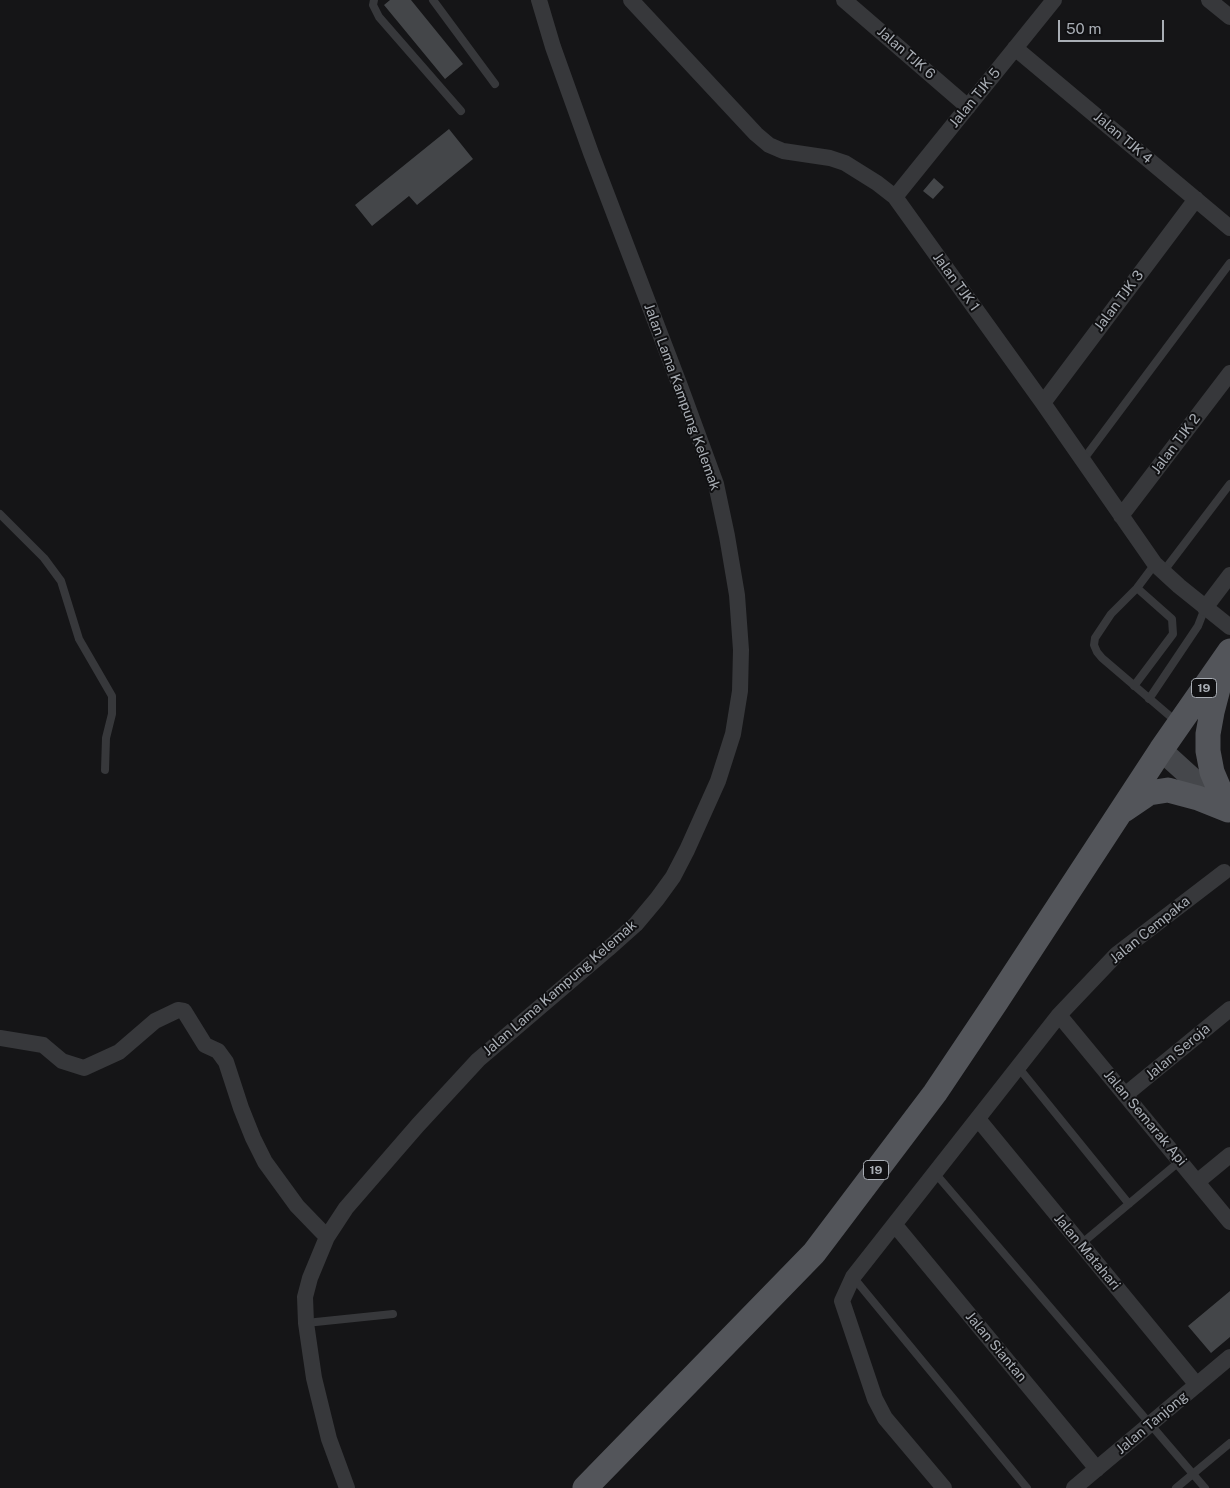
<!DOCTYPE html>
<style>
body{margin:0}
#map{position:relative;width:1230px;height:1488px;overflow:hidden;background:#151517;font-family:"Public Sans",sans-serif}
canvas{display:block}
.scale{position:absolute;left:1058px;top:20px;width:106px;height:22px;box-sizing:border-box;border:2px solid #a9aeb5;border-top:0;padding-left:6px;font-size:15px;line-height:18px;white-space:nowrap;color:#a9aeb5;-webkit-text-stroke:4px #101012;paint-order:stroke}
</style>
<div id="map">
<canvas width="1230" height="1488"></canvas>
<div class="scale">50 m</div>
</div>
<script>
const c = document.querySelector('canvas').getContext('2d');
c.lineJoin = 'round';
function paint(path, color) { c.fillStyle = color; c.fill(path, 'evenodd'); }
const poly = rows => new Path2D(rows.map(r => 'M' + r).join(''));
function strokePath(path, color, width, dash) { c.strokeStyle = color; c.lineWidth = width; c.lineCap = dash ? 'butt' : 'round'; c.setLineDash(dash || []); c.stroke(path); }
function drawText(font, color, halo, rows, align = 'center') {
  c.font = font + ' "Public Sans",sans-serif'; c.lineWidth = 4; c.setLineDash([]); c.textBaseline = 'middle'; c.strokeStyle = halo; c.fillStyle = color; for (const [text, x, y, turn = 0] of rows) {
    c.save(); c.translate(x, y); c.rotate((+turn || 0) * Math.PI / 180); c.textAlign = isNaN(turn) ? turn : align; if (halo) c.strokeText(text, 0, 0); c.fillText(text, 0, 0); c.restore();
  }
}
const building = poly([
 [390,0,411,0,463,64,445,79,384,5],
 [449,129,473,159,417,205,409,196,372,226,355,205],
 [934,178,944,187,933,199,923,191],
 [1230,1291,1230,1337,1211,1353,1188,1326]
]);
const lane = poly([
 [374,0,373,5,379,17,461,111],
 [433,0,495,84],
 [1083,460,1230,263],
 [0,514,44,558,61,581,79,639,112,696,112,714,106,738,105,770],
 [1155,564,1137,588,1111,614,1095,638,1094,645,1097,652,1102,658,1178,723],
 [1163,572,1230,484],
 [1134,686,1173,634,1172,619,1137,588],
 [1149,699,1198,626,1205,608],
 [1018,1067,1129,1204],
 [935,1173,1205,1488],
 [1081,1244,1180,1161],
 [853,1277,1027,1488],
 [306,1323,393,1314],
 [1176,1488,1230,1443]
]);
const street = poly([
 [631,0,756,134,769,145,783,151,830,158,845,163,877,183,895,197,1043,403,1155,564,1179,586,1230,627],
 [844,0,968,107],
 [1209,0,1230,17],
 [1015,48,1230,228],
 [895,197,1054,0],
 [1043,403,1196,199],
 [1121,516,1230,373],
 [1205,608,1230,575],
 [1059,1015,1230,1222],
 [0,1038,43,1045,62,1061,84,1068,119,1052,155,1021,178,1010,184,1011,205,1045,218,1051,226,1062,241,1108,253,1138,265,1162,297,1206,327,1237],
 [1125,1095,1230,1009],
 [978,1119,1197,1385],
 [1197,1182,1230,1155],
 [895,1225,1097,1469],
 [347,1488,329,1439,314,1378,306,1323,305,1297,310,1278,327,1237,346,1208,418,1125,478,1060,608,949,636,924,657,899,673,877,687,850,718,781,733,734,740,691,741,650,737,595,727,536,716,484,680,386,591,153,553,47,539,0],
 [944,1488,885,1418,875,1399,842,1301,853,1277,1059,1015,1117,954,1224,872],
 [1074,1488,1230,1357]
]);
const secondary = poly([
 [1161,750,1225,808]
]);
const primary = poly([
 [1222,673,1212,712,1208,734,1208,751,1212,772,1228,810],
 [1124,810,1149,793,1168,790,1198,798,1228,810],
 [585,1488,814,1253,935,1093,996,1002,1161,750,1230,651]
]);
const shields = [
 [1204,688,25],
 [876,1170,25]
];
const shieldNames = [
 ["19",1204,688],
 ["19",876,1170]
];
const streetNames = [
 ["Jalan TJK 6",906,53,41],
 ["Jalan TJK 5",975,98,-51],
 ["Jalan TJK 4",1123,138,40],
 ["Jalan TJK 1",956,282,54],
 ["Jalan TJK 3",1119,301,-53],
 ["Jalan Lama Kampung Kelemak",682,397,70],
 ["Jalan TJK 2",1176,444,-53],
 ["Jalan Cempaka",1150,930,-39],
 ["Jalan Lama Kampung Kelemak",560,988,-41],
 ["Jalan Seroja",1178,1052,-40],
 ["Jalan Semarak Api",1145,1118,50],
 ["Jalan Matahari",1087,1252,50],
 ["Jalan Siantan",996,1347,50],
 ["Jalan Tanjong",1152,1423,-40]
];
paint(building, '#444649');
strokePath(lane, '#37383b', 8);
strokePath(street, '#37383b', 16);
strokePath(secondary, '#45474b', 22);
strokePath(primary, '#53555a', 25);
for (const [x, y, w] of shields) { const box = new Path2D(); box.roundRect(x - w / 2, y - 9.5, w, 19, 4); c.fillStyle = '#101012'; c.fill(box); strokePath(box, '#a9aeb5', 1); }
drawText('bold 12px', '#a9aeb5', null, shieldNames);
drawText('14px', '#a9aeb5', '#101012', streetNames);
</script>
